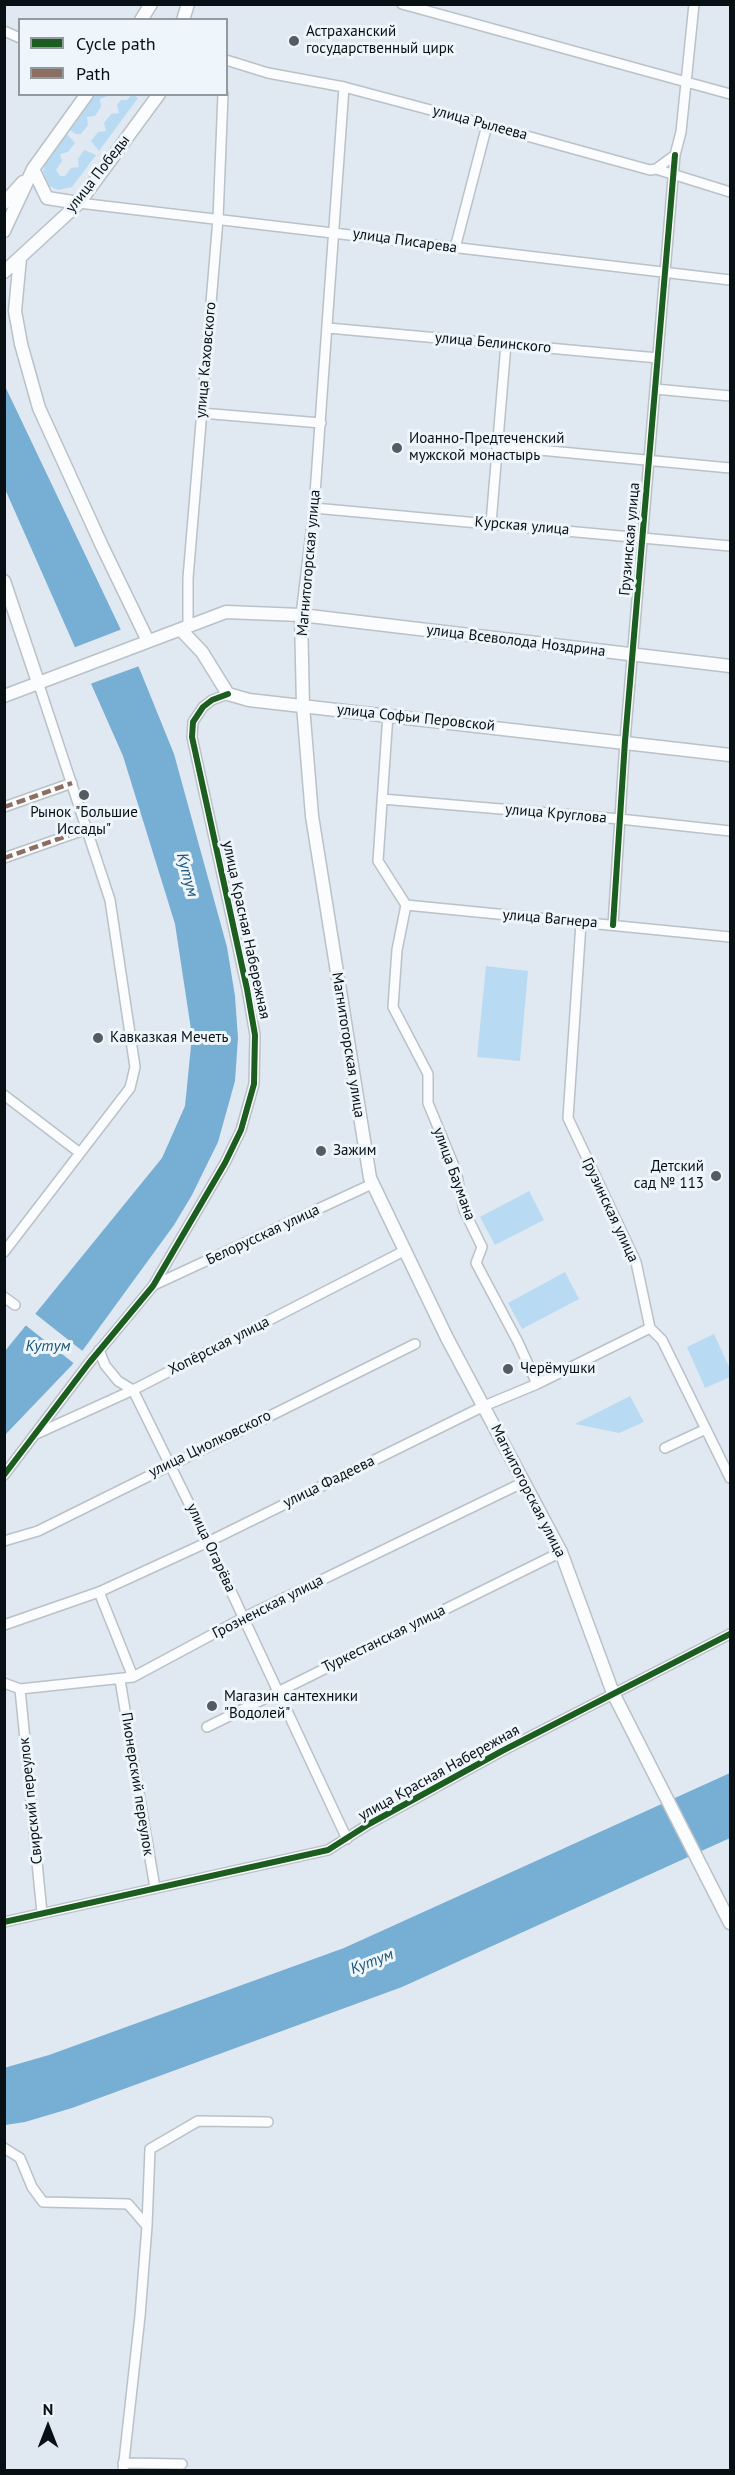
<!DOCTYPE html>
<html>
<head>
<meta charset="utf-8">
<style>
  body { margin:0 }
  #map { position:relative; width:735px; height:2475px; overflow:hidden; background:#e0e9f1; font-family:"PT Sans",sans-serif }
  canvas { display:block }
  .frame { position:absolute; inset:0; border:6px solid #091014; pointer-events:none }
  .legend { position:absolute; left:18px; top:18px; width:210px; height:78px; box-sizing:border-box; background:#eef6fc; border:2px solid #929a9f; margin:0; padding:8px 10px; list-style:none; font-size:18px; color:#091014 }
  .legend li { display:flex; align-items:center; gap:12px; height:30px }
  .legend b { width:30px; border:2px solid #929a9f }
  .north { position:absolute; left:18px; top:2397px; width:60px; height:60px; -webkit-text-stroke:4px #eef6fc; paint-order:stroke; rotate:0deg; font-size:16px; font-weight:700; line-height:24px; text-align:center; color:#091014 }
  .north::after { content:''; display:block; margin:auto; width:21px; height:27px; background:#091014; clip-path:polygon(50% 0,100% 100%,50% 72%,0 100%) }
</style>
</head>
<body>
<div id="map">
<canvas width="735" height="2475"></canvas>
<div class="frame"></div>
<ul class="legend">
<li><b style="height:8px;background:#1b5e20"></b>Cycle path</li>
<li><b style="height:8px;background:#8d6e63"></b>Path</li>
</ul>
<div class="north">N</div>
</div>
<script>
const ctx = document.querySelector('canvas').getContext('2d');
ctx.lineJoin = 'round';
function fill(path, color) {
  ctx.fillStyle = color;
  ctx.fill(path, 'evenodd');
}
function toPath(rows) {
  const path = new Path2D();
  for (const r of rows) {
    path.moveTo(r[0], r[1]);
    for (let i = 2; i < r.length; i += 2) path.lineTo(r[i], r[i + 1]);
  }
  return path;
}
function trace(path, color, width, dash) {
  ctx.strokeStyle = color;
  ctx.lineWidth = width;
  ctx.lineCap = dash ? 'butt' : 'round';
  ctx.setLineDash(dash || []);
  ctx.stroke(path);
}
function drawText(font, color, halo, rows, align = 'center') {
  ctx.font = font + ' "PT Sans",sans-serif';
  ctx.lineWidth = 6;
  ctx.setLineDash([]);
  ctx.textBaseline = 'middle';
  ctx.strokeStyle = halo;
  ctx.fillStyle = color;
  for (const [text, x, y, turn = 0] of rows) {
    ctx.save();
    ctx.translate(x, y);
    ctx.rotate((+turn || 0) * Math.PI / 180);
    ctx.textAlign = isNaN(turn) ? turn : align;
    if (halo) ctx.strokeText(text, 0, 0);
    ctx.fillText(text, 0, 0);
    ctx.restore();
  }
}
fill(toPath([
  [132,94,138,98,99,151,91,141,98,132,106,131,104,123,111,114,119,113,117,105,121,100,127,100],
  [95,95,110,95,100,99,101,107,95,116,87,117,88,125,81,134,76,134,70,130],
  [67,134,75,143,68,152,60,154,62,161,56,170,60,176,65,176,71,168,79,167,78,159,84,150,96,155,72,187,58,190,49,186,43,171,46,162],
  [486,966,528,971,520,1061,477,1057],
  [529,1191,544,1220,495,1245,480,1217],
  [565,1272,579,1299,522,1329,508,1303],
  [714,1334,730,1369,730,1377,705,1388,687,1347],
  [630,1396,644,1422,619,1433,575,1424]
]), '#b9daf3');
fill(toPath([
  [4,384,140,670,174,754,227,947,235,996,238,1038,235,1081,218,1142,192,1195,174,1225,72,1365,5,1435,5,1351,162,1158,185,1106,192,1036,175,924,123,756,5,489],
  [730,1773,730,1838,402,1987,72,2108,25,2122,5,2125,4,2068,49,2055,344,1948]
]), '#77aed4');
fill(toPath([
  [125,628,142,665,90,684,73,648],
  [33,1312,85,1353,76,1365,24,1324]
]), '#e0e9f1');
const minor = toPath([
  [402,4,730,94],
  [4,31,20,38],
  [226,60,268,73,344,87,487,125,650,170,656,169,730,192],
  [656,169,675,155,681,132,694,4],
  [79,203,730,280],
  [455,248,487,125],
  [328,328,658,358],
  [655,389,730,396],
  [201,413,321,423],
  [497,446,730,468],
  [314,508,730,546],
  [491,523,506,344],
  [301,615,314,508,344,87],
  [188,625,188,578,218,219,223,94],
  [388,714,378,861,406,905,397,950,393,1007,428,1074,428,1103,456,1171,464,1210,482,1247,476,1263,518,1342,537,1384],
  [382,799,620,819,730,831],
  [4,807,72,783],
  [4,858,87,829],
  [406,905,730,937],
  [581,923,568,1118,636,1262,650,1328,662,1340,730,1478],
  [613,925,625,741,675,155],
  [4,1095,80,1153],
  [4,1252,130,1088,135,1067,110,900,38,682],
  [154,1285,372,1184],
  [4,1297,15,1305],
  [99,1350,105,1365,118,1381,133,1390],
  [133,1390,208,1542,347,1839],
  [34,1435,133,1390,404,1251],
  [665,1448,706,1429],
  [4,1475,89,1363,153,1286,225,1163,241,1130,254,1084,255,1035,247,989,192,737,193,722,203,707,212,700,228,694],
  [4,1541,38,1531,415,1344],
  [99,1592,133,1677],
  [4,1625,99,1592,208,1542,484,1406,537,1384,650,1328],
  [120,1680,155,1888],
  [4,1683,20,1689,133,1677,243,1618,522,1483],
  [20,1689,42,1913],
  [207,1727,561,1552],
  [4,1922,328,1850,369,1824,502,1751,730,1634],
  [4,2148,20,2158,32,2187,43,2202,128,2204,147,2226],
  [123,2463,182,2464],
  [123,2470,140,2316,147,2226,150,2149,198,2121,268,2122]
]);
const major = toPath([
  [141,20,151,4],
  [183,20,188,4],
  [33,169,47,198,79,203],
  [4,203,23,182],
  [4,231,33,169,87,94],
  [20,258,15,311,21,344,39,408,102,546,148,641],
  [4,272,79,203,159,94],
  [4,581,38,682],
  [301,615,303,706,312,816,370,1178,447,1338,561,1552,613,1693,730,1923],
  [181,630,202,652,228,694,249,700,730,755],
  [4,696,226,612,301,615,730,666]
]);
trace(minor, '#bac1c7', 12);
trace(major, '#bac1c7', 15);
trace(minor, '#fafcfd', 9);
trace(major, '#fafcfd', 12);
trace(toPath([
  [4,807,72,783],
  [4,858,87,829]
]), '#8d6e63', 4.5, [9, 4.5]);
trace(toPath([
  [613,925,625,741,675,155],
  [4,1475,89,1363,153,1286,225,1163,241,1130,254,1084,255,1035,247,989,192,737,193,722,203,707,212,700,228,694],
  [4,1922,328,1850,369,1824,502,1751,730,1634]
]), '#1b5e20', 6);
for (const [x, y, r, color] of [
  [294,41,6,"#545c61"],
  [397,448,6,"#545c61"],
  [84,795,6,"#545c61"],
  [98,1038,6,"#545c61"],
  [321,1151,6,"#545c61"],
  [716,1176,6,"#545c61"],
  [508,1369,6,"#545c61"],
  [212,1706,6,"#545c61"]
]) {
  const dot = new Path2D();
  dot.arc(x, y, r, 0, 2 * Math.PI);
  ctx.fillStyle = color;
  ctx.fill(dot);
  trace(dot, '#eef6fc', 2);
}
drawText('15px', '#091014', '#eef6fc', [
  ["Астраханский",306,32],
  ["государственный цирк",306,49],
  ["Иоанно-Предтеченский",409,439],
  ["мужской монастырь",409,456],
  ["Рынок \"Большие",84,813,"center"],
  ["Иссады\"",84,830,"center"],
  ["Кавказкая Мечеть",110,1038],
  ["Зажим",333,1151],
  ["Детский",704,1167,"right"],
  ["сад № 113",704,1184,"right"],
  ["Черёмушки",520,1369],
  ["Магазин сантехники",224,1697],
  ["\"Водолей\"",224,1714]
], 'left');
drawText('15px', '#091014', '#eef6fc', [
  ["улица Рылеева",480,123,15],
  ["улица Победы",98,174,-52],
  ["улица Писарева",405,241,8],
  ["улица Белинского",493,343,5],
  ["улица Каховского",206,360,-85],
  ["Курская улица",522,526,5],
  ["Грузинская улица",630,539,-85],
  ["Магнитогорская улица",309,563,-85],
  ["улица Всеволода Ноздрина",516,641,7],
  ["улица Софьи Перовской",416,718,6],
  ["улица Круглова",556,814,5],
  ["улица Вагнера",550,919,5],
  ["улица Красная Набережная",246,930,78],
  ["Магнитогорская улица",348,1045,81],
  ["улица Баумана",454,1174,70],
  ["Грузинская улица",610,1210,65],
  ["Белорусская улица",263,1235,-25],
  ["Хопёрская улица",219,1346,-27],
  ["улица Циолковского",210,1444,-26],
  ["улица Фадеева",329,1482,-26],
  ["Магнитогорская улица",528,1491,63],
  ["улица Огарёва",211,1548,65],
  ["Грозненская улица",268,1607,-27],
  ["Туркестанская улица",384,1639,-26],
  ["улица Красная Набережная",439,1773,-29],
  ["Пионерский переулок",137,1784,81],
  ["Свирский переулок",31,1801,-96]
]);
drawText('italic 16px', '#1e5679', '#eef6fc', [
  ["Кутум",187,875,75],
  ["Кутум",48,1346],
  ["Кутум",372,1962,-21]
]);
</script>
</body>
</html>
